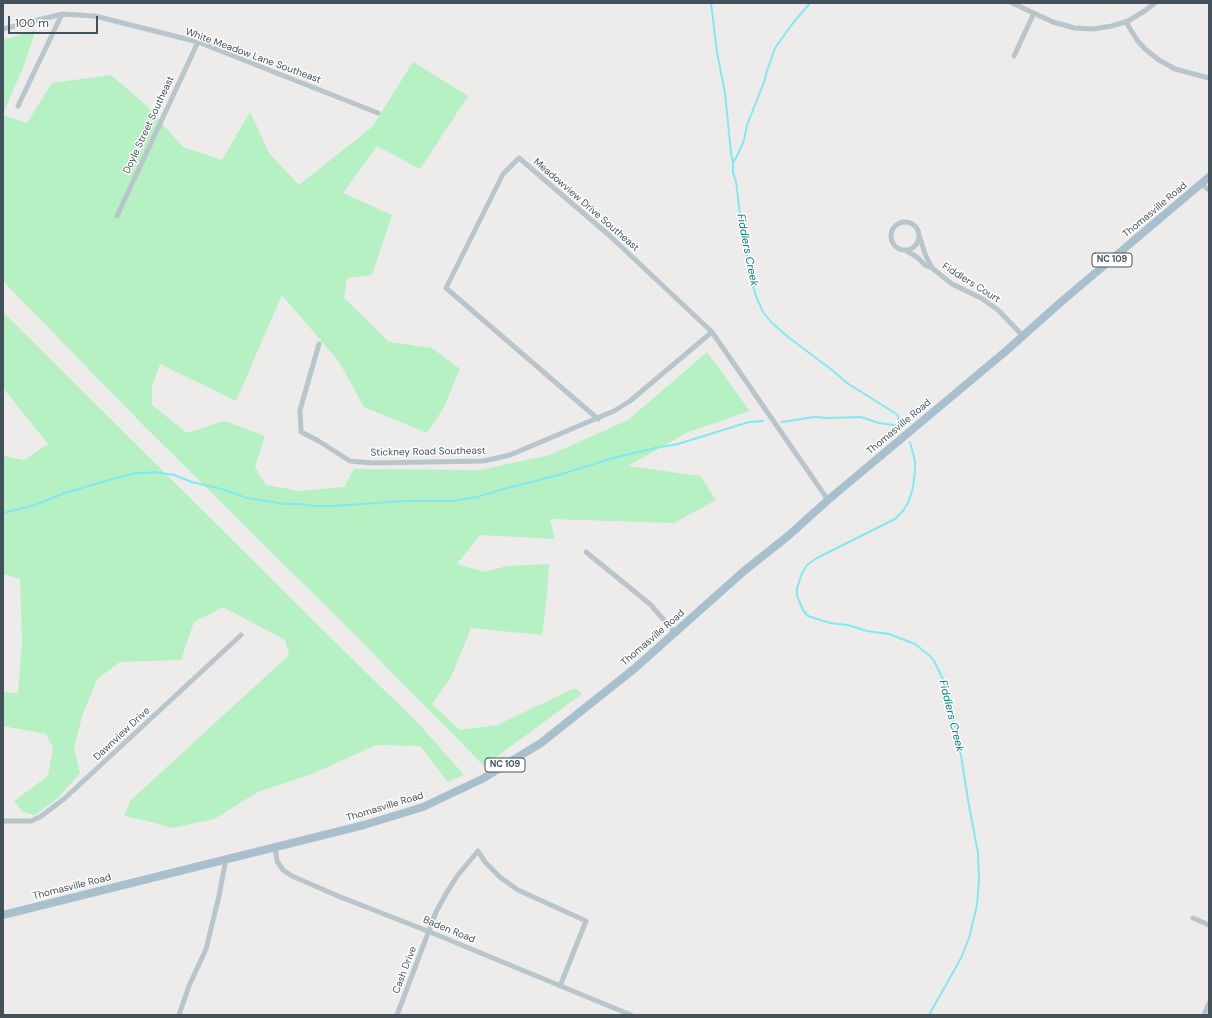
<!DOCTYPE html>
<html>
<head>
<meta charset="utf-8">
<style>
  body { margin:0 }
  #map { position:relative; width:1212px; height:1018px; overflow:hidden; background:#eeebeb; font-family:"DM Sans",sans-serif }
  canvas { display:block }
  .frame { position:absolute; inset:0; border:4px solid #43525a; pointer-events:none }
  .scale { position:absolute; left:8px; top:16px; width:90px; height:18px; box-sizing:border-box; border:2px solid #43525a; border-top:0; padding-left:5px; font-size:12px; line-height:14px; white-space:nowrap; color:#43525a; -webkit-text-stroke:3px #fff; paint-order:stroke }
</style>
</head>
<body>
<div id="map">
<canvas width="1212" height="1018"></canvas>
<div class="frame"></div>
<div class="scale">100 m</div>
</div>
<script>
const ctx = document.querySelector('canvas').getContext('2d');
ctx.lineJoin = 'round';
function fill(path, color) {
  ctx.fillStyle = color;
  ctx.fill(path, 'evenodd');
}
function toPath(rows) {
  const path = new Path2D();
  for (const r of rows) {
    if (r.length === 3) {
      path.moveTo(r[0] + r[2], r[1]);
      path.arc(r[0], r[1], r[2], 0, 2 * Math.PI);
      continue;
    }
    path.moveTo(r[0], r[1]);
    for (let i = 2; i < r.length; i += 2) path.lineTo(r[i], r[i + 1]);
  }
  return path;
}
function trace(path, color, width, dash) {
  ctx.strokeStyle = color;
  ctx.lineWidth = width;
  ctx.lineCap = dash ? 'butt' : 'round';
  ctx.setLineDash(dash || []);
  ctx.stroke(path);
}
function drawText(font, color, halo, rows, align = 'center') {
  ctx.font = font + ' "DM Sans",sans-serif';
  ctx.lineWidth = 3;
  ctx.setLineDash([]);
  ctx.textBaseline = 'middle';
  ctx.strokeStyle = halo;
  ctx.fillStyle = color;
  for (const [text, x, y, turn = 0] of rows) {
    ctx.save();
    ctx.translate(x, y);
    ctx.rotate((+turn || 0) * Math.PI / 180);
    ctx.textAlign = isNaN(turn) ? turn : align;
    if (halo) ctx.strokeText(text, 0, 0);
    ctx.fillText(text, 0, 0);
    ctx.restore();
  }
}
fill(toPath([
  [36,30,24,65,3,114,3,40],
  [413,62,468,96,420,169,377,146,343,193,392,215,372,275,347,278,344,298,389,342,432,348,460,369,443,409,427,433,364,407,339,362,282,295,236,401,160,364,152,387,152,405,187,433,224,421,265,436,255,467,266,485,300,491,344,487,354,469,480,470,550,455,628,420,707,352,750,411,688,432,628,466,700,476,716,500,674,523,550,519,555,539,480,535,457,564,485,572,507,566,549,564,547,594,542,635,471,628,451,677,432,704,460,730,497,725,575,688,582,694,484,766,346,626,143,425,3,281,3,115,27,123,52,83,111,75,146,105,183,147,222,160,250,112,269,153,299,185,372,127],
  [3,312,345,652,419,724,464,775,448,782,420,746,376,745,312,774,258,792,214,819,172,828,148,821,124,816,131,800,289,655,285,640,223,607,194,622,181,660,120,662,97,679,82,716,74,749,80,773,58,798,35,815,23,812,14,801,48,776,53,748,46,734,3,726,3,692,18,693,22,642,20,579,3,574,3,456,24,460,48,444,3,388]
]), '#b5f1c3');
trace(toPath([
  [711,3,717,52,725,93,731,153,733,163,733,173,736,181,741,223,751,279,756,296,763,312,771,322,788,337,832,370,847,383,898,415,900,430],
  [733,163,738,154,744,140,747,125,764,82,767,71,775,48,793,23,810,3],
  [782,422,814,417,828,418,861,417,879,423,900,426],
  [910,442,915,461,915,470,913,488,908,503,902,512,895,519,817,558,807,565,802,573,797,588,797,596,803,610,808,616,830,623,848,625,867,631,889,634,915,644,930,656,934,661,943,679,959,743,968,800,978,853,979,880,977,905,969,938,961,958,929,1015],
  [3,513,35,505,65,493,102,482,136,473,144,473,155,472,174,475,192,482,225,490,247,498,286,504,299,504,315,506,334,506,405,501,451,501,477,497,507,488,562,474,613,458,655,448,678,444,749,422,763,421]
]), '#7feaf1', 2);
trace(toPath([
  [1012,3,1053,22,1064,25,1074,28,1093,29,1112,26,1128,21,1146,10,1155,3],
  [1126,22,1137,40,1145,49,1159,60,1175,69,1209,78],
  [3,29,62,14,95,16,198,42,378,113],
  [1014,56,1034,13],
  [18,106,62,14],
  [1201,184,1209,190],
  [117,216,198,42],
  [905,236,14],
  [920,238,925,254,932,268],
  [905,250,917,257,925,265,932,268,952,284,981,298,998,310,1023,336],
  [319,344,300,410,301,432,317,440,350,461,373,463,483,461,510,455,614,411,630,401,712,332],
  [598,419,446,288,503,174,519,158,610,236,712,332,828,500],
  [586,552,651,605,675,633],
  [3,821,31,821,40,817,64,799,241,635],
  [275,847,277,861,283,870,292,876,338,896,430,932,631,1015],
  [1193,918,1209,925],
  [179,1015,189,986,206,949,219,896,226,859],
  [397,1015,436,912,447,892,458,875,478,851,485,862,501,878,518,890,586,921,560,986],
  [1204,1015,1209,1003]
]), '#b8c6cc', 5);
trace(toPath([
  [3,915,364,825,423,807,482,779,541,743,634,669,744,571,788,536,828,500,1006,351,1061,302,1209,177]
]), '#a8c0cd', 8);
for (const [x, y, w] of [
  [1112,260,40],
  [505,765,40]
]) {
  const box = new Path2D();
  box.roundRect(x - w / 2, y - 7, w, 14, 3);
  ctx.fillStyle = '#fff';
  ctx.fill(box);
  trace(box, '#43525a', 1);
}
drawText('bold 9px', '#43525a', null, [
  ["NC 109",1112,260],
  ["NC 109",505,765]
]);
drawText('10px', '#43525a', '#fff', [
  ["White Meadow Lane Southeast",253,56,20],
  ["Doyle Street Southeast",149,125,-65],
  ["Meadowview Drive Southeast",586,205,41],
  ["Thomasville Road",1155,210,-40],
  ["Fiddlers Court",971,283,32],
  ["Thomasville Road",899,427,-40],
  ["Stickney Road Southeast",428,452,-1],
  ["Thomasville Road",653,638,-41],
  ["Dawnview Drive",122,734,-43],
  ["Thomasville Road",385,807,-17],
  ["Thomasville Road",72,887,-14],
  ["Baden Road",449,930,22],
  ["Cash Drive",405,970,-69]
]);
drawText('italic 11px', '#067e85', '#fff', [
  ["Fiddlers Creek",747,250,79],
  ["Fiddlers Creek",951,716,76]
]);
</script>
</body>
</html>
